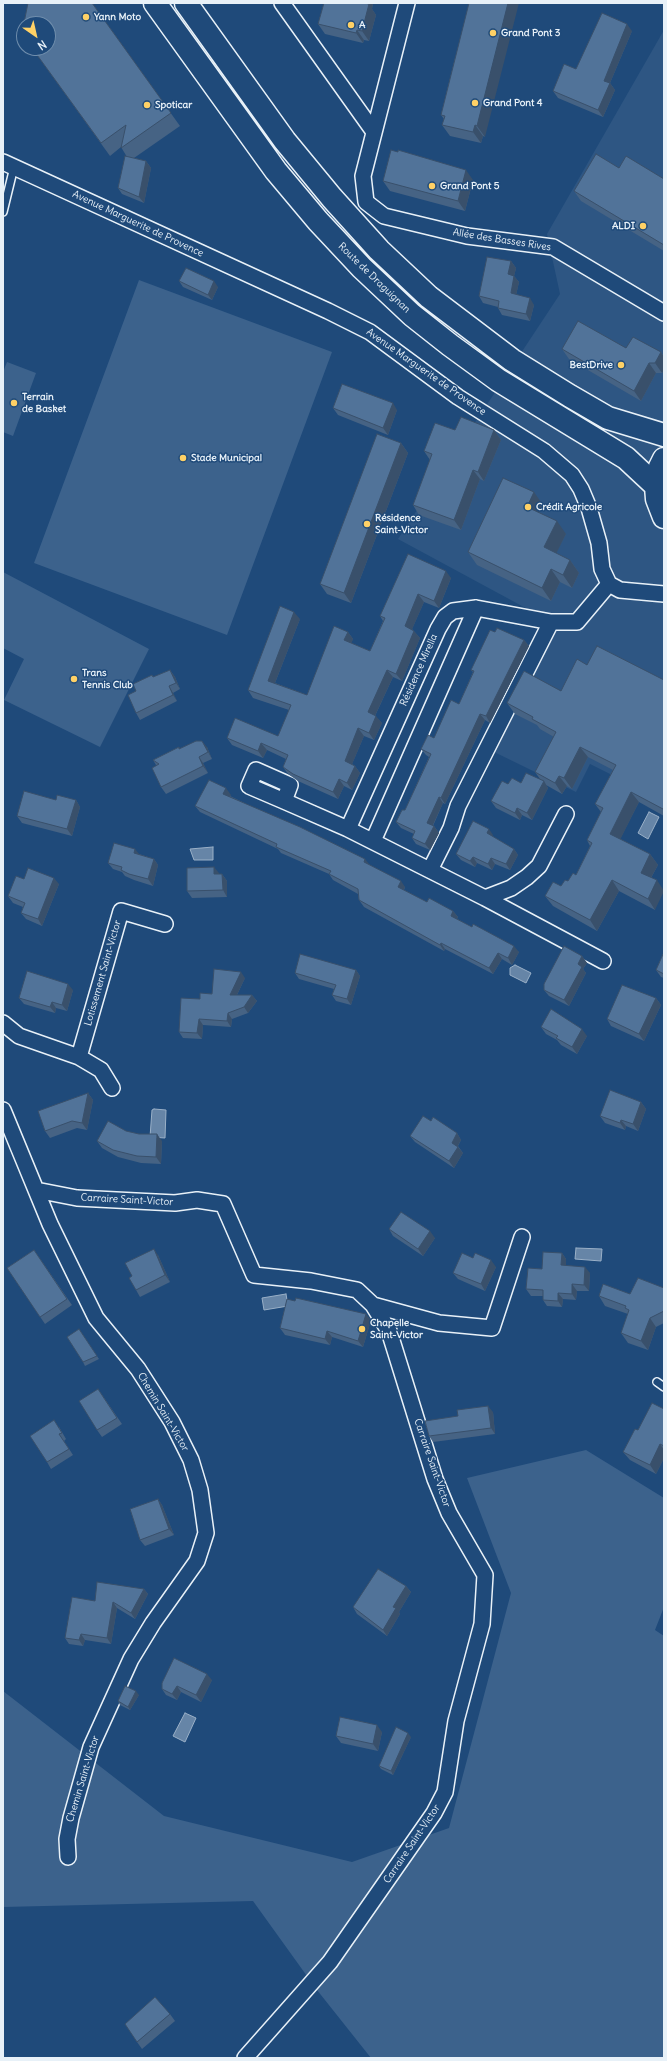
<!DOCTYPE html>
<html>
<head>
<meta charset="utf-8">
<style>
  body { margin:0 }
  #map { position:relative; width:667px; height:2061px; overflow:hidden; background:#1f4a7a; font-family:Delius,sans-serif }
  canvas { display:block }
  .frame { position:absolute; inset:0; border:4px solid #e8f1f8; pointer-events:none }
  .north { position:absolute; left:16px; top:16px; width:40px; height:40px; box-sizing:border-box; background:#1f4a7a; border:1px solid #6f8dac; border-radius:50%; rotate:146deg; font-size:11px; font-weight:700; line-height:16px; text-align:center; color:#e8f1f8 }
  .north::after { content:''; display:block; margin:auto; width:14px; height:18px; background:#ffd166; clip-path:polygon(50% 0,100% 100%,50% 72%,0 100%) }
</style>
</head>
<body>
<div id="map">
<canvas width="667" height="2061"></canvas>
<div class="frame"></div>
<div class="north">N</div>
</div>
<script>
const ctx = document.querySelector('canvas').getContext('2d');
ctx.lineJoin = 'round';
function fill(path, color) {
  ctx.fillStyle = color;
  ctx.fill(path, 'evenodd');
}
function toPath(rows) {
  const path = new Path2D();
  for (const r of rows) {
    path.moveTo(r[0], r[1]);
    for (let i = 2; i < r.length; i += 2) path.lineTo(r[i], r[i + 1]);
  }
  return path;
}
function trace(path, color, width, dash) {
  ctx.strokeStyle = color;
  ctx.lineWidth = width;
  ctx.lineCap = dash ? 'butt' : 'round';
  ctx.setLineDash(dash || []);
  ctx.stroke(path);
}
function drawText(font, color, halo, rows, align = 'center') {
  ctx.font = font + ' Delius,sans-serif';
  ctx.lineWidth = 3;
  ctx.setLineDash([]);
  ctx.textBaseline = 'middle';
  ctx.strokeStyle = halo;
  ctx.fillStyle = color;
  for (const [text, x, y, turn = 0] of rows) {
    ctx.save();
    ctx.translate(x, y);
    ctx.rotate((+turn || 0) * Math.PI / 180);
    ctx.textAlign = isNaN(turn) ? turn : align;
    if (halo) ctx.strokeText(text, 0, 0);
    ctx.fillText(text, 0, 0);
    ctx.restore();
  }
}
fill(toPath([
  [664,30,664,801,590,764,576,792,488,749,546,619,398,539,560,294,547,234]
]), '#2e5683');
fill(toPath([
  [139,280,332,352,227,635,34,563],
  [7,362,36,373,13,436,3,432,3,372],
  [3,572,149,649,100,747,4,700,24,659,3,648],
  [586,1450,664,1498,664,1607,655,1630,664,1636,664,2058,371,2058,317,1990,253,1901,3,1907,3,1691,164,1816,352,1862,449,1828,511,1593,467,1478]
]), '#3c628c');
const water = toPath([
  [649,812,659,817,648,839,638,833,649,812],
  [213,847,213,860,194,860,190,849,213,847],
  [515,965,531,973,526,983,510,975,510,968,515,965],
  [154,1109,166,1110,165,1138,150,1137,152,1110,154,1109],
  [576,1248,602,1249,601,1261,575,1259,576,1248],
  [286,1294,288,1306,264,1310,262,1298,286,1294],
  [185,1713,196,1718,185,1742,173,1736,185,1713]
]);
fill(water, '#6685a7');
trace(water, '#9ab0c7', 1);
const lane = toPath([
  [3,212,14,167],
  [657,1382,664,1387]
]);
const street = toPath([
  [282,3,374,132],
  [407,3,363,176,366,202,384,216,467,236,553,247,664,313],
  [3,162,328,311,370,332,458,397,544,451,572,475,581,489,589,508,599,543,602,569,609,584,620,590,664,594],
  [284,801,290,785,256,770,249,786,284,801,348,829,438,629,445,617,453,611,476,608,551,622,577,622,609,584],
  [348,829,485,898,603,961],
  [373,841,476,608],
  [430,870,451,828,458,806,551,622],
  [485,898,511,888,527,877,539,866,566,814],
  [3,1023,19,1036,79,1057,121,911,165,924],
  [79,1057,101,1070,112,1088],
  [3,1110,50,1224,96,1318,138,1369,172,1422,191,1460,200,1490,206,1533,197,1561,153,1623,131,1659,91,1747,71,1818,67,1839,68,1857],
  [36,1190,77,1198,175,1203,197,1200,223,1204,254,1275,311,1281,357,1290,373,1305,389,1331,435,1479,449,1513,485,1575,482,1624,456,1721,445,1792,434,1813,330,1962,245,2058],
  [373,1305,439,1323,492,1328,522,1237]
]);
const primary = toPath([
  [155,3,276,171,318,221,362,268,412,315,450,345,498,380,626,458,656,486],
  [186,3,285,141,332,198,379,250,429,297,512,360,570,396,608,418,664,435],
  [664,459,660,467,656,486,657,499,664,517]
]);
trace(lane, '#e8f1f8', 10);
trace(street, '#e8f1f8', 18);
trace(primary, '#e8f1f8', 25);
trace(lane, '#1f4a7a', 7);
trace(street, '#1f4a7a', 15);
trace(primary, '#1f4a7a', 22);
fill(toPath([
  [92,3,180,126,134,158,146,161,151,168,144,203,122,194,118,188,127,157,121,147,110,156,32,48],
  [324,3,373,3,372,9,376,15,369,41,364,40,363,43,325,34,318,24],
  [632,31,610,83,615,90,603,117,558,98,553,91,576,69],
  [455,58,485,137,483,136,481,143,450,136,442,125,444,119,441,115],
  [619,168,664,179,664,251,581,201,574,191],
  [473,180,465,211,390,191,383,181],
  [511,261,516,268,514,276,519,282,516,295,534,305,530,321,502,315,498,308,498,307,483,303,479,296],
  [179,281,218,287,212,300,183,287],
  [626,348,661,352,664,357,664,370,662,373,656,373,641,401,569,359,562,349],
  [333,408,397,410,388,435,338,415],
  [455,430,494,430,501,440,484,481,480,479,461,530,419,515,413,505,430,460,424,451],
  [401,443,408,453,351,603,327,594,320,584],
  [543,505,539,513,566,534,556,553,570,560,579,573,572,588,560,582,551,601,477,565,468,552],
  [408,554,451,578,439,608,424,602,412,629,420,638,402,681,393,677,375,716,382,723,374,740,364,736,352,764,355,766,360,773,352,790,344,786,338,799,298,781,288,774,283,767,286,759,267,750,263,758,232,745,227,738,278,736,289,710,253,698,248,690,300,619,275,683,307,695,348,632,353,639,351,643,370,651,383,621,380,616],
  [495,632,524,640,529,646,490,723,485,720,445,804,443,803,433,826,434,826,439,833,430,850,416,844,412,838,414,834,401,828,396,822,405,810,429,757,426,755,421,749,434,738,459,704,473,672,471,670],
  [587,665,664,680,664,816,639,802,620,839,650,854,658,865,651,878,655,910,619,891,597,931,553,906,545,896,561,886,576,875,590,846,587,840,601,812,595,804,613,770,588,757,572,789,567,786,562,794,546,785,548,788,532,820,522,815,520,820,496,808,491,801,508,784,540,779,535,772,554,737,540,729,537,725,515,714,507,703,561,691],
  [170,670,175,677,180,689,173,693,177,701,140,720,136,713,136,691,153,677],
  [179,747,180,749,207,747,212,759,203,763,208,773,166,794,161,787,156,765,153,760],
  [231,795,230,796,370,865,405,887,404,890,427,902,453,911,458,917,457,919,519,952,512,965,502,959,493,974,445,949,444,951,364,907,359,900,358,894,333,880,329,874,281,853,278,849,200,812,195,806],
  [56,800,76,800,80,807,72,836,22,823,17,816],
  [493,835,492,836,514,849,518,855,510,870,495,864,492,870,477,863,475,867,461,860,456,854],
  [139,854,154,859,158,865,153,886,134,880,125,876,122,872,113,869,108,863],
  [219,873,219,874,222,874,227,881,227,897,192,898,187,891],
  [24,879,59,884,42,926,26,919,21,913,23,907,13,903,8,896],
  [664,952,664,978,661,977,656,970],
  [582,956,587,963,583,969,586,973,569,1006,549,996,544,990],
  [356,970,360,976,351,1005,336,1001,332,995,334,989,299,979,295,973],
  [245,978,237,995,252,995,257,1001,248,1013,232,1019,231,1027,203,1025,202,1039,183,1038,179,1032,200,999],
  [73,990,67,1011,56,1008,55,1013,24,1004,19,998],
  [656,998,661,1005,644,1041,611,1026,607,1019],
  [541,1027,587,1036,577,1054,561,1045,557,1040,546,1034],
  [88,1093,93,1100,87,1130,77,1128,50,1138,45,1131],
  [641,1102,646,1109,638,1131,626,1126,625,1130,605,1123,600,1116],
  [431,1121,457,1133,461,1140,458,1146,463,1153,454,1168,415,1142,410,1136],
  [126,1131,162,1141,161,1164,141,1163,118,1157,102,1148,97,1141],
  [389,1229,435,1238,423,1256,393,1236],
  [34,1250,72,1305,45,1324,7,1268],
  [562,1253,566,1259,566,1266,590,1273,589,1291,577,1291,576,1300,563,1299,562,1307,547,1306,543,1300,543,1296,531,1296,526,1289,542,1269],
  [158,1255,170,1282,140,1297,136,1290,132,1276],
  [496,1267,485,1291,458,1279,453,1273],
  [664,1288,664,1323,656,1327,648,1350,628,1343,621,1333,628,1314,605,1306,599,1296,630,1294],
  [295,1301,371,1320,363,1347,332,1337,330,1345,285,1335,280,1328],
  [79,1329,99,1359,85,1366,83,1362],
  [98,1389,122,1424,102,1437,97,1430],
  [664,1409,664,1458,656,1474,630,1460,623,1452,638,1430],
  [493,1412,495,1434,433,1442,429,1436],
  [59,1427,66,1439,64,1441,73,1455,51,1469,47,1462],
  [158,1499,162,1505,174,1535,145,1546,140,1540],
  [406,1586,411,1592,399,1612,400,1614,387,1636,357,1614,353,1607],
  [144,1589,148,1594,135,1619,117,1608,111,1644,85,1640,83,1646,69,1644,65,1638,95,1601],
  [212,1680,201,1702,181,1692,177,1700,166,1695,162,1689,162,1683],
  [139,1695,130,1710,120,1705,118,1701],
  [382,1732,378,1751,341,1743,336,1736],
  [411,1737,393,1775,381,1769,379,1766],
  [170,2014,175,2021,142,2049,137,2042]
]), '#466384');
fill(toPath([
  [364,3,373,3,372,9,376,15,369,41,362,31],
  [508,3,519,3,485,137,477,126],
  [627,24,632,31,610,83,615,90,603,117,598,110,604,81],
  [357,30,364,40,363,43,356,33],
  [475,125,483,136,481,143,473,132],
  [146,161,151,168,144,203,139,197],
  [466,170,473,180,465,211,458,201],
  [511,261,516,268,513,281,508,274],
  [514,276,519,282,515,300,511,293],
  [214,281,218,287,212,300,208,295],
  [530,298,534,305,530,321,526,314],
  [661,352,664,357,664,370,662,373,655,363],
  [649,363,656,373,641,401,634,391],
  [393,403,397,410,388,435,383,428],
  [494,430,501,440,484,481,478,472],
  [401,443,408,453,351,603,344,593],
  [473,470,480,479,461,530,454,520],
  [534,492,543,505,536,520,527,507],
  [557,521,566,534,553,560,544,547],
  [570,560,579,573,572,588,563,575],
  [551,569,560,582,551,601,542,588],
  [446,571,451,578,439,608,434,601],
  [418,594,424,602,410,634,405,626],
  [294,612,300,619,273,688,268,681],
  [414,631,420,638,402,681,396,674],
  [348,632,353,639,350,648,344,640],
  [524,640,529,646,490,723,486,716],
  [170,670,175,677,180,689,176,683],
  [387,670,393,677,373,720,368,712],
  [169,686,173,693,177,701,173,695],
  [480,714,485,720,445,804,441,798],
  [376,716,382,723,374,740,369,733],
  [358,728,364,736,350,769,345,761],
  [202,741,207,747,212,759,208,752],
  [261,743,267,750,263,758,258,751],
  [580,747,588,757,572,789,564,778],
  [199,757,203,763,208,773,203,766],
  [355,766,360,773,352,790,347,783],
  [559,776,567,786,562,794,555,783],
  [339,779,344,786,338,799,333,792],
  [544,781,548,788,532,820,527,813],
  [226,788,231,795,228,800,223,794],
  [631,792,639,802,618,844,610,834],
  [439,797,443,803,431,829,427,823],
  [76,800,80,807,72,836,67,829],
  [517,808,522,815,520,820,515,813],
  [434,826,439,833,430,850,425,844],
  [489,829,493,835,491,839,487,833],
  [135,849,140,855,134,853],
  [514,849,518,855,510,870,506,864],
  [650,854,658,865,648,883,641,873],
  [473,857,477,863,475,867,470,861],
  [491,858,495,864,492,870,488,864],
  [154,859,158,865,153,886,148,879],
  [365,859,370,865,364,862],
  [214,867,219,873,219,881,214,874],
  [222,874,227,881,227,897,223,890],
  [54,878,59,884,42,926,38,919],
  [612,880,619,891,597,931,590,920],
  [657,880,664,891,655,910,648,899],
  [401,881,405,887,402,893,398,887],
  [453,911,458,917,455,922,451,916],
  [441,943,445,949,444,951,440,945],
  [514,946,519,952,512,965,508,958],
  [498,953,502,959,493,974,489,968],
  [582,956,587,963,583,969,586,973,569,1006,564,1000,578,964],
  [356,970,360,976,351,1005,347,999],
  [241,972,245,978,234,1001,230,995],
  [68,984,73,990,67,1011,62,1005],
  [252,995,257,1001,248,1013,244,1007],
  [656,998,661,1005,644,1041,639,1034],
  [52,1002,56,1008,55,1013,50,1007],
  [228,1013,232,1019,231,1027,227,1021],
  [199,1019,203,1025,202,1039,197,1033],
  [582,1029,587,1036,577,1054,572,1047],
  [88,1093,93,1100,87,1130,82,1123],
  [641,1102,646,1109,638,1131,633,1124],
  [621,1120,626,1126,625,1130,620,1123],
  [457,1133,461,1140,456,1149,452,1143],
  [157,1134,162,1141,161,1164,156,1157],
  [458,1147,463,1153,454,1168,449,1161],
  [430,1231,435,1238,423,1256,418,1249],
  [154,1249,158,1255,170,1282,165,1275],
  [562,1253,566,1259,566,1272,561,1265],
  [491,1260,496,1267,485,1291,481,1284],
  [585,1267,590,1273,589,1291,584,1285],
  [572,1284,577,1291,576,1300,572,1294],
  [558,1293,563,1299,562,1307,558,1301],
  [366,1314,371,1320,363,1347,358,1341],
  [650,1318,656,1327,648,1350,641,1341],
  [327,1331,332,1337,330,1345,325,1339],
  [488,1406,493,1412,495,1434,491,1428],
  [660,1444,664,1450,664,1458,656,1474,650,1465],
  [158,1499,162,1505,174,1535,169,1529],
  [406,1586,411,1592,399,1612,400,1614,387,1636,383,1630,393,1607],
  [144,1589,148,1594,135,1619,131,1613],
  [113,1602,117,1608,111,1644,107,1638],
  [81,1634,85,1640,83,1646,79,1640],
  [207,1674,212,1680,201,1702,196,1695],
  [177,1686,181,1692,177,1700,172,1694],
  [136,1691,139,1695,130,1710,128,1707],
  [377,1725,382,1732,378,1751,373,1744],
  [408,1733,411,1737,393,1775,391,1771]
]), '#39506b');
const building = toPath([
  [28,3,92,3,171,113,121,148,126,125,101,143,32,48,48,48,48,24,24,24,24,36,22,33,28,3],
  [324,3,364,3,369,4,362,31,357,30,356,33,318,24,324,3],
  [469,3,508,3,477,126,475,125,473,132,442,125,445,116,441,115,469,3],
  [602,13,627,24,604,81,610,83,598,110,553,91,564,64,576,69,602,13],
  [391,150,398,152,398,150,466,170,458,201,383,181,391,150],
  [596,154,619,168,626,156,664,179,664,245,574,191,596,154],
  [125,156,146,161,139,197,118,188,125,156],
  [487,257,511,261,508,274,514,276,511,293,530,298,526,314,498,308,499,301,479,296,487,257],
  [186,268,214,281,208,295,179,281,186,268],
  [578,321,626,348,633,337,661,352,655,363,649,363,634,391,562,349,578,321],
  [342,384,393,403,383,428,333,408,342,384],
  [461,417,494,430,478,472,473,470,454,520,413,505,432,454,424,451,435,423,455,430,461,417],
  [377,434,401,443,344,593,320,584,377,434],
  [503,478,534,492,527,507,557,521,544,547,570,560,563,575,551,569,542,588,468,552,503,478],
  [408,554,446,571,434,601,418,594,405,626,414,631,396,674,387,670,368,712,376,716,369,733,358,728,345,761,355,766,347,783,339,779,333,792,293,774,283,767,288,755,261,743,258,751,227,738,235,718,278,736,291,705,248,690,280,606,294,612,268,681,307,695,334,626,348,632,344,640,370,651,385,618,380,616,408,554],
  [497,628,524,640,486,716,480,714,441,798,439,797,427,823,434,826,425,844,412,838,415,831,396,822,402,810,405,810,431,754,421,749,428,735,434,738,451,700,459,704,474,671,471,670,490,630,495,632,497,628],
  [597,646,664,680,664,808,663,809,631,792,610,834,650,854,641,873,657,880,648,899,612,880,590,920,545,896,553,882,561,886,565,880,568,881,573,873,576,875,592,843,587,840,603,808,595,804,616,765,580,747,564,778,559,776,555,783,535,772,556,732,532,719,533,717,507,703,524,671,561,691,577,659,587,665,597,646],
  [170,670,176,683,169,686,173,695,136,713,128,695,136,691,133,684,152,675,153,677,170,670],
  [196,741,202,741,208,752,199,757,203,766,161,787,152,768,159,764,153,760,179,747,179,749,196,741],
  [526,773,544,781,527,813,517,808,515,813,491,801,502,781,508,784,512,778,521,783,526,773],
  [209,780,226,788,223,794,300,827,365,859,364,862,401,881,398,887,427,902,429,898,453,911,451,916,472,927,473,924,514,946,508,958,498,953,489,968,441,943,440,945,359,900,358,889,329,874,331,871,276,847,277,844,195,806,209,780],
  [24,791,56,800,57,795,76,800,67,829,17,816,24,791],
  [473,821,489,829,487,833,514,849,506,864,491,858,488,864,473,857,470,861,456,854,473,821],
  [114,843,135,849,134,853,154,859,148,879,129,874,121,870,122,867,108,863,114,843],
  [214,867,214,874,222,874,223,890,187,891,187,868,214,867],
  [28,868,54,878,38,919,21,913,25,903,8,896,16,876,24,879,28,868],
  [564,946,582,956,578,964,582,967,564,1000,544,990,544,984,564,946],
  [664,952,664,974,656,970,664,952],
  [300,954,356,970,347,999,332,995,336,985,295,973,300,954],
  [214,969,241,972,230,995,252,995,244,1007,228,1013,227,1021,199,1019,197,1033,179,1032,181,998,200,999,200,993,212,994,214,969],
  [27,971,68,984,62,1005,52,1002,50,1007,19,998,27,971],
  [622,985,656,998,639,1034,607,1019,622,985],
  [551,1009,582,1029,572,1047,556,1038,558,1036,541,1027,551,1009],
  [610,1090,641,1102,633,1124,621,1120,620,1123,600,1116,610,1090],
  [88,1093,82,1123,72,1121,45,1131,38,1111,88,1093],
  [423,1116,431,1121,433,1117,457,1133,452,1143,458,1147,449,1161,410,1136,423,1116],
  [108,1121,126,1131,139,1134,157,1134,156,1157,137,1156,113,1150,97,1141,108,1121],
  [401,1212,430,1231,418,1249,389,1229,401,1212],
  [154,1249,165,1275,136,1290,129,1278,132,1276,125,1263,154,1249],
  [34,1250,67,1299,40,1317,7,1268,34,1250],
  [543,1252,562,1253,561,1265,585,1267,584,1285,572,1284,572,1294,558,1293,558,1301,543,1300,543,1290,526,1289,528,1268,542,1269,543,1252],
  [462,1253,473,1258,475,1253,491,1260,481,1284,453,1273,462,1253],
  [638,1278,664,1288,664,1311,650,1318,641,1341,621,1333,629,1310,625,1308,626,1306,599,1296,603,1284,630,1294,638,1278],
  [296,1298,366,1314,358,1341,327,1331,325,1339,280,1328,287,1299,295,1301,296,1298],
  [79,1329,97,1356,83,1362,67,1337,79,1329],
  [98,1389,117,1418,97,1430,79,1401,98,1389],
  [652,1403,664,1409,664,1446,660,1444,650,1465,623,1452,635,1429,638,1430,652,1403],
  [488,1406,491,1428,429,1436,425,1421,458,1416,457,1410,488,1406],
  [54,1420,62,1433,59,1434,69,1449,47,1462,30,1436,54,1420],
  [158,1499,169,1529,140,1540,130,1509,158,1499],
  [378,1569,406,1586,393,1607,396,1608,383,1630,353,1607,378,1569],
  [97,1582,144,1589,131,1613,113,1602,107,1638,81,1634,79,1640,65,1638,72,1597,95,1601,97,1582],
  [174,1658,207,1674,196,1695,177,1686,172,1694,162,1689,162,1683,174,1658],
  [125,1686,136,1691,128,1707,118,1701,125,1686],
  [340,1717,377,1725,373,1744,336,1736,340,1717],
  [396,1727,408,1733,391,1771,379,1766,396,1727],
  [155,1997,170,2014,137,2042,125,2024,155,1997]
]);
fill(building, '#517399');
trace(building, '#39506b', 1);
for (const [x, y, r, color] of [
  [86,17,4,"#ffd166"],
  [351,25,4,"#ffd166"],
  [493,33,4,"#ffd166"],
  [475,103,4,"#ffd166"],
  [147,105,4,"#ffd166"],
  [432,186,4,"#ffd166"],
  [643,226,4,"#ffd166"],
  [621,365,4,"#ffd166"],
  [14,403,4,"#ffd166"],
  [183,458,4,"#ffd166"],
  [528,507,4,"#ffd166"],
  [367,524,4,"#ffd166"],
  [74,679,4,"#ffd166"],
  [362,1329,4,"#ffd166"]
]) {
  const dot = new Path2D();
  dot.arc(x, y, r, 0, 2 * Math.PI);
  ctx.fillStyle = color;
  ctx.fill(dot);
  trace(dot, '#1f4a7a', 1.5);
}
drawText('bold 10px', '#e8f1f8', '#1f4a7a', [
  ["Yann Moto",94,17],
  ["A",359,25],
  ["Grand Pont 3",501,33],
  ["Grand Pont 4",483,103],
  ["Spoticar",155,105],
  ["Grand Pont 5",440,186],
  ["ALDI",635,226,"right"],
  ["BestDrive",613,365,"right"],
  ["Terrain",22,397],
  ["de Basket",22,409],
  ["Stade Municipal",191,458],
  ["Crédit Agricole",536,507],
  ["Résidence",375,518],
  ["Saint-Victor",375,530],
  ["Trans",82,673],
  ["Tennis Club",82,685],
  ["Chapelle",370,1323],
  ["Saint-Victor",370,1335]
], 'left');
drawText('10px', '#e8f1f8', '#1f4a7a', [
  ["Avenue Marguerite de Provence",138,224,25],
  ["Allée des Basses Rives",502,240,9],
  ["Route de Draguignan",374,278,44],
  ["Avenue Marguerite de Provence",426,372,35],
  ["Résidence Mirella",419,670,-66],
  ["Lotissement Saint-Victor",103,973,-74],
  ["Carraire Saint-Victor",127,1200,3],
  ["Chemin Saint-Victor",163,1412,59],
  ["Carraire Saint-Victor",432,1463,71],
  ["Chemin Saint-Victor",83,1779,-73],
  ["Carraire Saint-Victor",412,1844,-56]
]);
</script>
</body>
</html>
